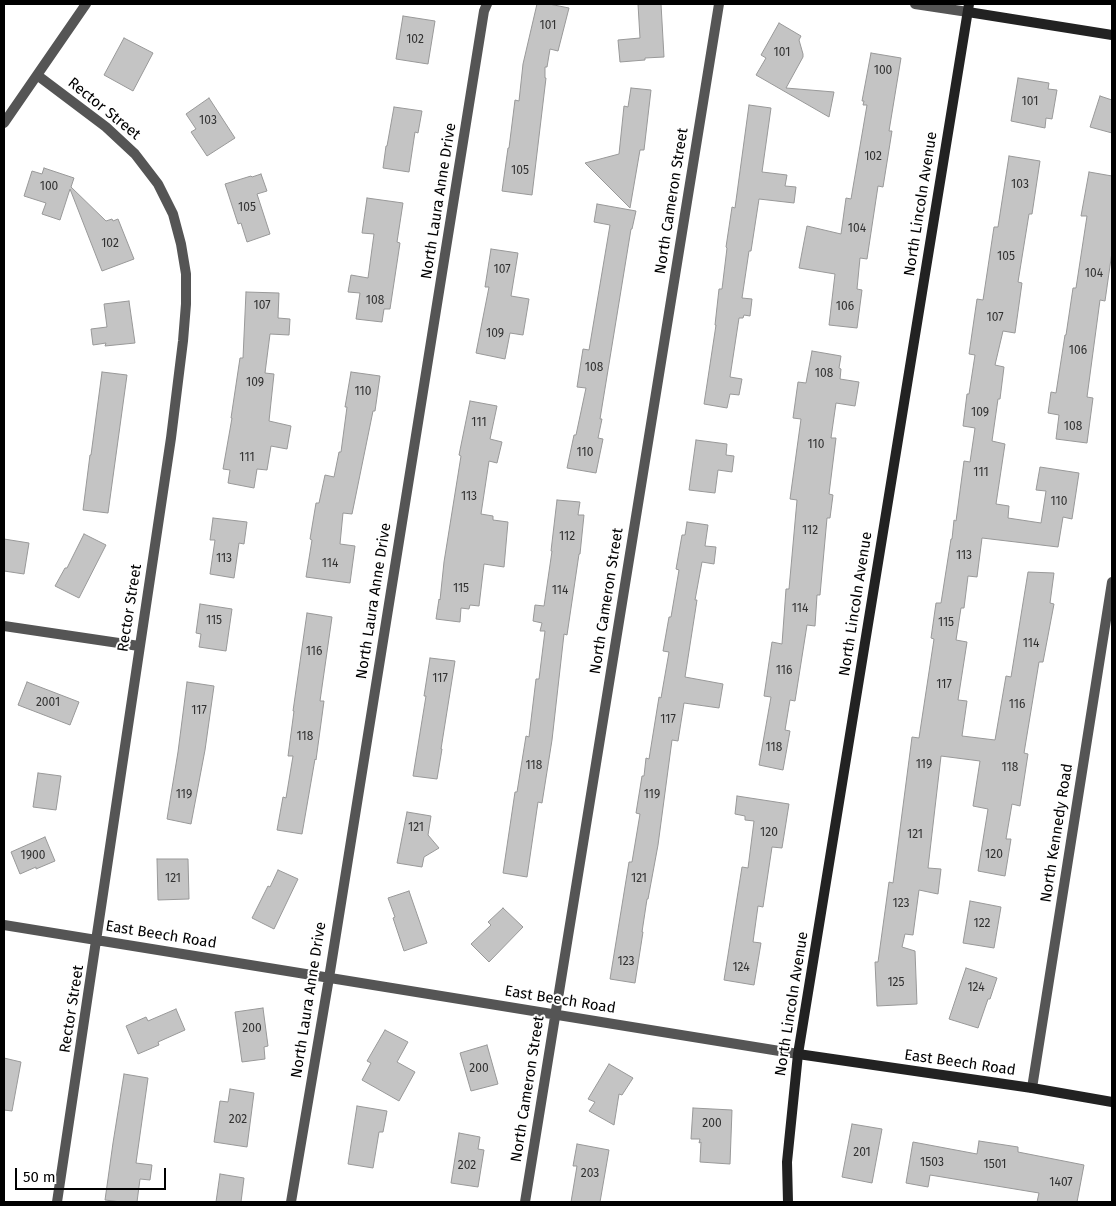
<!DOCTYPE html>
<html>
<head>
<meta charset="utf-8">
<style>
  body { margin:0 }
  #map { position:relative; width:1116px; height:1206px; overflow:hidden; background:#fff; font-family:"Fira Sans",sans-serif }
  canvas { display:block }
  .frame { position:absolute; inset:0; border:5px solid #000; pointer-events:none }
  .scale { position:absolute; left:15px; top:1168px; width:151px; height:22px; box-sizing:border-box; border:2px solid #000; border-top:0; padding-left:6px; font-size:15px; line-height:18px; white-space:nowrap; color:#000; -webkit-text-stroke:4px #fff; paint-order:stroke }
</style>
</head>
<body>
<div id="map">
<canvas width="1116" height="1206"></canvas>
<div class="frame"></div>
<div class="scale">50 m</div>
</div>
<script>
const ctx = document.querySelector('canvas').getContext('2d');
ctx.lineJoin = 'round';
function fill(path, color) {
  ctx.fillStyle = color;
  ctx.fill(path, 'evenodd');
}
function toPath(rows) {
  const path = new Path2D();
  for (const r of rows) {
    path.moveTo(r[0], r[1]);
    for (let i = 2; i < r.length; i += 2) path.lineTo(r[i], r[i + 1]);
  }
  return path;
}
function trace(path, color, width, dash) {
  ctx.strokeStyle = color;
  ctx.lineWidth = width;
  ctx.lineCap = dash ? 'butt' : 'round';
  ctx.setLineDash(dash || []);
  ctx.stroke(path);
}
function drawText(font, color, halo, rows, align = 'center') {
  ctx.font = font + ' "Fira Sans",sans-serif';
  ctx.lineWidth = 4;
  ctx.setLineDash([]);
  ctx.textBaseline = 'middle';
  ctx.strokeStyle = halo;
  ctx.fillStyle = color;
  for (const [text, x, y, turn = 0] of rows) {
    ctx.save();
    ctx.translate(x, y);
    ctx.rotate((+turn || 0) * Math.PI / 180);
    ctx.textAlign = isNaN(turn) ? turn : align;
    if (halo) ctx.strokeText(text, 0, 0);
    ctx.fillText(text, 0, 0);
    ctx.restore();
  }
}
const building = toPath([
  [537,4,549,4,569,8,558,51,550,49,547,67,545,67,545,78,546,78,532,195,502,191,508,148,509,148,515,100,519,101,523,64,537,4],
  [638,4,661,4,664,57,645,58,645,60,620,62,618,40,640,38,638,4],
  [403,16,435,21,428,64,396,59,403,16],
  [779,23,801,36,799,40,803,54,803,57,786,88,834,92,829,117,756,75,766,58,761,55,779,23],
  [124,38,153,53,133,91,104,75,124,38],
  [871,53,901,58,889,131,892,131,883,187,878,186,867,259,860,258,857,289,862,290,857,328,829,325,835,274,799,268,807,226,841,234,846,198,851,199,867,105,863,105,864,101,862,101,871,53],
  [1018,78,1049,83,1048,89,1057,90,1052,119,1046,118,1045,128,1011,121,1018,78],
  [631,88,651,90,644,150,640,150,630,208,585,163,619,154,624,106,628,107,631,88],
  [1100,96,1112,100,1112,133,1090,127,1100,96],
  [209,98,235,138,207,156,191,132,196,129,186,114,209,98],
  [749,105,771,108,762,172,787,175,785,186,796,187,794,203,759,199,751,251,749,251,742,298,752,299,750,316,744,315,743,318,739,318,730,377,742,379,739,395,730,394,727,408,704,404,716,325,715,325,719,289,722,289,727,248,726,247,732,207,735,208,749,105],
  [394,107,422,111,418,133,415,132,409,172,383,168,386,146,387,146,394,107],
  [1009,156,1040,161,1032,214,1029,214,1018,282,1022,283,1015,333,1003,331,995,365,1004,367,1000,399,998,399,992,441,1005,444,996,504,1009,506,1008,518,1041,523,1046,491,1036,490,1040,467,1079,473,1072,519,1063,517,1058,547,982,538,977,577,968,576,964,608,961,608,956,640,967,642,958,700,967,701,962,736,995,740,1006,676,1011,677,1028,572,1054,573,1050,603,1054,604,1043,662,1039,662,1024,753,1028,754,1020,806,1012,804,1006,839,1011,839,1005,876,978,871,988,809,973,806,980,761,941,756,928,868,941,869,938,894,919,890,913,935,905,934,902,947,915,951,917,1004,877,1006,875,962,878,962,889,882,893,883,912,737,919,738,934,639,931,638,936,603,941,603,951,539,952,539,954,520,956,521,964,461,970,462,975,428,963,426,967,394,969,394,975,355,969,354,977,299,983,300,994,227,998,227,1009,156],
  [44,168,74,178,71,187,106,221,112,219,113,221,118,219,134,259,102,271,70,189,60,220,42,214,46,203,24,196,32,171,42,174,44,168],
  [1089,172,1112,176,1112,252,1105,301,1100,300,1087,397,1093,398,1087,443,1056,439,1059,415,1048,413,1051,392,1056,393,1065,335,1066,335,1073,288,1076,288,1087,216,1081,216,1089,172],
  [261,174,267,191,257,194,270,234,247,242,241,223,238,224,225,184,251,176,252,177,261,174],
  [367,198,403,203,397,242,400,243,390,309,384,309,382,322,356,319,360,293,348,292,351,275,368,278,374,234,362,233,367,198],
  [597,204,636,211,632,229,631,229,600,419,602,419,598,438,603,439,596,473,567,468,574,435,576,435,586,388,577,387,583,349,589,350,610,225,594,222,597,204],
  [491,249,518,253,511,296,529,299,523,335,510,333,505,359,476,353,489,287,485,287,491,249],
  [246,292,279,293,278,318,290,319,289,335,270,334,265,373,274,374,269,421,291,426,287,449,271,446,267,470,257,469,254,488,228,483,230,470,223,469,232,418,231,418,240,358,243,358,246,292],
  [129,301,135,343,105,346,106,343,93,345,91,329,107,327,104,304,129,301],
  [812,351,841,356,839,368,841,369,840,379,859,382,855,406,836,403,831,438,836,438,829,494,833,495,830,518,827,518,820,595,817,595,815,626,807,625,795,701,790,700,785,730,790,731,783,770,759,765,771,697,764,696,772,642,782,644,786,589,789,589,797,500,790,499,801,419,793,418,798,382,806,383,812,351],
  [102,372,127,375,108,513,83,510,90,455,91,455,102,372],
  [351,372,380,376,375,411,373,411,352,514,343,513,340,544,355,546,350,583,306,577,312,540,310,539,316,503,319,503,325,475,334,477,339,452,341,452,347,407,345,407,351,372],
  [470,401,497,406,490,439,502,442,497,463,489,461,481,514,493,516,493,520,508,522,504,567,484,564,479,606,470,605,469,609,461,608,460,622,436,619,439,599,440,600,444,562,461,456,459,455,470,401],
  [696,440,727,444,726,455,734,456,732,472,718,470,715,493,689,490,696,440],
  [557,500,580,502,578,515,584,515,580,554,579,554,567,635,564,634,552,740,542,803,538,802,527,877,503,873,515,792,517,792,526,736,529,737,536,679,539,679,545,631,540,631,542,623,533,621,535,605,544,606,552,551,551,551,557,500],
  [213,518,247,522,244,544,239,543,234,578,210,574,215,540,210,540,213,518],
  [687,522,708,525,705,546,716,547,714,564,702,562,695,600,697,600,685,677,723,684,719,708,684,703,678,741,672,740,658,845,648,899,647,899,642,932,643,932,635,983,610,979,629,862,632,862,640,814,636,813,642,776,644,776,646,758,649,759,659,697,661,698,669,652,663,651,669,617,671,617,679,570,676,569,682,535,685,535,687,522],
  [84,534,106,545,79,598,55,586,65,568,67,568,84,534],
  [4,539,29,543,24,574,4,571,4,539],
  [200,604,232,609,226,651,199,647,201,634,196,633,200,604],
  [307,613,332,617,320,701,324,701,316,760,315,759,302,834,277,830,283,797,286,798,293,756,288,756,294,711,293,711,307,613],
  [430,658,455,661,441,749,442,749,437,779,413,776,426,696,424,696,430,658],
  [27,682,79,702,70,725,18,705,27,682],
  [187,682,214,686,205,750,191,824,167,819,178,752,187,682],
  [38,773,61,776,56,810,33,807,38,773],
  [737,796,789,804,782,848,772,847,763,907,758,906,753,942,761,943,754,985,724,980,742,867,748,868,754,821,745,820,745,816,735,814,737,796],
  [407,812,431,816,428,835,439,848,424,857,422,867,397,863,407,812],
  [45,837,55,861,36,869,36,867,20,874,11,852,45,837],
  [157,859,188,859,189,899,158,900,157,859],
  [278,870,298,879,274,929,252,918,268,886,270,887,278,870],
  [409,891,427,943,404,951,393,918,395,917,388,898,409,891],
  [970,901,1001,907,994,948,963,943,970,901],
  [503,908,523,927,489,962,471,944,491,925,488,922,503,908],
  [966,968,997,978,990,999,988,999,978,1028,949,1019,966,968],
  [263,1008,268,1046,264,1047,265,1059,242,1062,235,1012,263,1008],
  [176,1009,185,1030,158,1042,159,1045,138,1054,126,1026,146,1017,148,1021,176,1009],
  [385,1030,408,1042,397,1062,415,1072,399,1101,362,1080,371,1063,367,1061,385,1030],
  [487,1045,498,1084,471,1091,460,1053,487,1045],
  [4,1058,21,1062,12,1111,4,1110,4,1058],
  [609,1064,633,1078,622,1095,619,1094,614,1125,589,1111,595,1102,588,1099,609,1064],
  [124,1074,148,1078,136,1163,152,1165,150,1180,140,1179,137,1202,121,1202,105,1200,113,1143,124,1074],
  [230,1089,254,1093,247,1147,214,1142,220,1101,228,1102,230,1089],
  [357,1106,387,1111,383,1132,379,1132,373,1168,348,1164,357,1106],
  [693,1108,732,1110,730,1164,700,1162,701,1142,699,1143,700,1139,691,1139,693,1108],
  [852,1124,882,1129,872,1183,842,1177,852,1124],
  [459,1133,480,1137,478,1149,484,1150,478,1187,451,1183,459,1133],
  [979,1141,1018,1147,1018,1152,1084,1165,1077,1202,1037,1202,1039,1193,930,1175,928,1187,906,1183,913,1142,977,1154,979,1141],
  [577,1144,609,1150,600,1202,571,1202,577,1166,573,1166,577,1144],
  [220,1174,244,1178,241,1202,216,1202,220,1174]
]);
fill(building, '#c4c4c4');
trace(building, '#999', 1);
trace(toPath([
  [915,4,968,12],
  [37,75,106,127,135,154,158,184,173,214,181,244,186,274,186,304,183,341,171,438,57,1202],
  [4,123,86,4],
  [4,626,139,646],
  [4,925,798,1054],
  [1032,1088,1112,582],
  [291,1202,329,978,484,11,487,4],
  [525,1202,719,4]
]), '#555', 10);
trace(toPath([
  [968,12,1112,35],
  [798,1054,1032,1088,1112,1102],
  [788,1202,787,1162,798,1054,969,4]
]), '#222', 10);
drawText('12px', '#313131', null, [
  ["101",548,26],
  ["102",415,40],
  ["101",782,53],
  ["100",883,71],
  ["101",1030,102],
  ["103",208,121],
  ["102",873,157],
  ["105",520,171],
  ["103",1020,185],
  ["100",49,187],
  ["105",247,208],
  ["104",857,229],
  ["102",110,244],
  ["105",1006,257],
  ["107",502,270],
  ["104",1094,274],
  ["108",375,301],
  ["107",262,306],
  ["106",845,307],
  ["107",995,318],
  ["109",495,334],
  ["106",1078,351],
  ["108",594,368],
  ["108",824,374],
  ["109",255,383],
  ["110",363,392],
  ["109",980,413],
  ["111",479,423],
  ["108",1073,427],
  ["110",816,445],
  ["110",585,453],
  ["111",247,458],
  ["111",981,473],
  ["113",469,497],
  ["110",1059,502],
  ["112",810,531],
  ["112",567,537],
  ["113",964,556],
  ["113",224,559],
  ["114",330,564],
  ["115",461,589],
  ["114",560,591],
  ["114",800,609],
  ["115",214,621],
  ["115",946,623],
  ["114",1031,644],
  ["116",314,652],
  ["116",784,671],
  ["117",440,679],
  ["117",944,685],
  ["2001",48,703],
  ["116",1017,705],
  ["117",199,711],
  ["117",668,720],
  ["118",305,737],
  ["118",774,748],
  ["119",924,765],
  ["118",534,766],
  ["118",1010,768],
  ["119",184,795],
  ["119",652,795],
  ["121",416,828],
  ["120",769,833],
  ["121",915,835],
  ["120",994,855],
  ["1900",33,856],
  ["121",173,879],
  ["121",639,879],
  ["123",901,904],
  ["122",982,924],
  ["123",626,962],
  ["124",741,968],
  ["125",896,983],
  ["124",976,988],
  ["200",252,1029],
  ["200",479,1069],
  ["202",238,1120],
  ["200",712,1124],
  ["201",862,1153],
  ["1503",932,1163],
  ["1501",995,1165],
  ["202",467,1166],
  ["203",590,1174],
  ["1407",1061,1183]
]);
drawText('15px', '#000', '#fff', [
  ["Rector Street",104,109,39],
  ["North Laura Anne Drive",439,201,-81],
  ["North Cameron Street",672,201,-81],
  ["North Lincoln Avenue",921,204,-81],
  ["North Laura Anne Drive",374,601,-81],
  ["North Cameron Street",607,601,-81],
  ["North Lincoln Avenue",856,604,-81],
  ["Rector Street",130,608,-81],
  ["North Kennedy Road",1057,833,-81],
  ["East Beech Road",161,935,9],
  ["North Laura Anne Drive",309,1000,-81],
  ["East Beech Road",560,1000,9],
  ["North Lincoln Avenue",792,1004,-81],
  ["Rector Street",72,1009,-81],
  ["East Beech Road",960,1063,8],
  ["North Cameron Street",528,1089,-81]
]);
</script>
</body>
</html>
